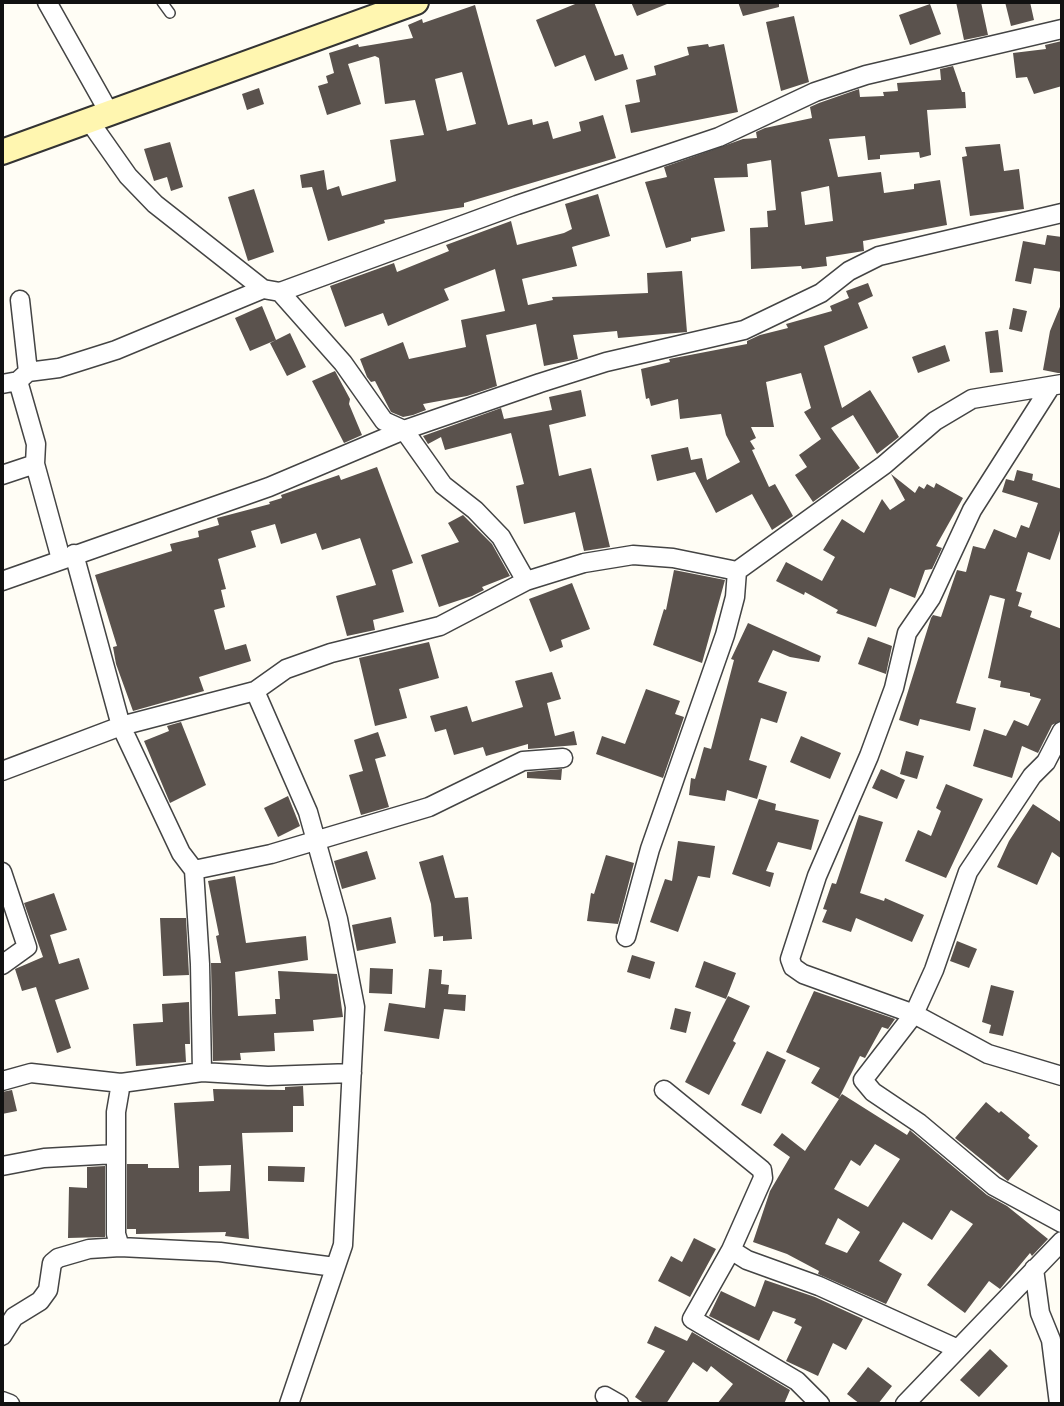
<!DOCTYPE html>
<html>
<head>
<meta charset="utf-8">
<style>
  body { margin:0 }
  #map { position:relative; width:1064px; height:1406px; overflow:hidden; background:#fffdf5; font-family:Spectral,serif }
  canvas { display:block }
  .frame { position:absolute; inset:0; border:4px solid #111; pointer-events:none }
</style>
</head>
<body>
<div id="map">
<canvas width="1064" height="1406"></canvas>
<div class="frame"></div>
</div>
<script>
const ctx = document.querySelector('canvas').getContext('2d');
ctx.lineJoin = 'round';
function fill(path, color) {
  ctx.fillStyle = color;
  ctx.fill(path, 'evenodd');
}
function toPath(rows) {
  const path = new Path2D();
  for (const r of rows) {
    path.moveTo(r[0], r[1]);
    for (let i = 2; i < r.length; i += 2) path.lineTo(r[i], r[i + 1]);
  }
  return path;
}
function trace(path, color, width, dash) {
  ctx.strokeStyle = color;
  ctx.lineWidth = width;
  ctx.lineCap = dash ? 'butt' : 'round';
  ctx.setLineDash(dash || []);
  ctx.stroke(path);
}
fill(toPath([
  [580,2,594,2,615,56,623,54,628,69,595,81,585,55,555,67,536,20],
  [631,2,672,2,637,16],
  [738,2,779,2,779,7,743,16],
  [956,2,981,2,988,35,964,40],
  [1005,2,1030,2,1034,20,1011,26],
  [930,4,941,34,910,45,899,15],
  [475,5,508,125,532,119,533,125,548,121,553,139,581,131,579,122,603,115,616,158,464,203,464,207,384,220,385,223,328,241,312,187,302,188,300,175,324,170,327,190,339,186,342,196,396,181,390,140,424,135,415,100,385,104,379,58,375,56,348,64,361,104,327,115,318,86,328,83,326,76,334,73,329,53,358,44,359,47,413,38,408,25,422,19,423,23],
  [462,72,476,124,447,131,435,79],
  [794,16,809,82,781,91,766,22],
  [1062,41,1062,86,1034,94,1027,77,1016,78,1013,53,1046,49,1045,45],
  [708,44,709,47,724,44,738,112,631,133,625,105,640,102,636,80,656,75,654,66,689,55,687,47],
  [953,66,962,92,965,92,966,108,927,110,931,155,920,158,919,152,880,155,880,159,868,160,865,136,829,139,838,177,881,172,884,193,914,189,914,184,940,180,947,225,863,241,864,251,826,257,827,266,802,269,801,266,751,269,750,228,768,227,767,211,776,210,771,160,747,164,748,177,714,178,725,231,691,238,691,241,666,248,645,182,667,177,664,167,743,139,757,138,756,132,765,128,812,118,810,107,819,103,859,89,860,97,884,96,883,92,898,91,897,83,941,80,940,69],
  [829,186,833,221,805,225,801,192],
  [259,88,264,104,247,110,242,94],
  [170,142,183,187,171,191,167,177,154,181,144,149],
  [1000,144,1004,171,1019,169,1024,209,970,216,962,157,967,156,965,147],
  [254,189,274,252,248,261,228,197],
  [598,194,610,236,572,247,577,266,522,279,528,305,553,300,552,297,648,293,647,273,682,271,687,332,618,338,617,331,573,335,578,359,544,366,536,324,486,335,497,386,467,396,423,404,426,410,413,415,403,417,391,412,375,381,371,382,367,377,360,359,403,342,409,359,466,347,461,320,505,311,495,269,444,289,449,300,388,326,383,313,345,327,330,286,394,263,397,272,449,251,446,245,511,221,517,245,564,233,572,229,565,204],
  [1047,235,1062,237,1062,272,1034,268,1031,284,1015,281,1023,241,1045,245],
  [868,283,873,296,858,303,868,328,824,346,842,408,870,390,899,437,877,454,853,415,831,428,860,468,813,502,795,475,807,467,799,455,821,439,804,412,811,408,801,373,766,382,774,427,751,427,756,438,750,441,755,449,752,450,769,487,775,484,793,516,772,530,752,494,716,513,695,472,657,481,651,455,688,447,691,460,702,458,707,480,740,462,726,435,721,414,680,419,678,399,651,406,649,398,646,399,641,369,670,362,669,359,747,344,747,341,760,335,788,328,786,324,832,311,830,306,849,298,846,291],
  [1062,302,1062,373,1058,373,1043,370,1050,331],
  [262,306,276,340,250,351,235,318],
  [1013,308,1027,311,1022,332,1009,329],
  [998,330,1003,372,990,373,985,332],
  [290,333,306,367,287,376,270,343],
  [945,345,950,361,918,373,912,357],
  [335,371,350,399,349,404,362,435,344,443,312,381],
  [581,390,586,416,549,425,559,476,591,468,610,547,584,551,575,512,524,524,516,486,524,484,511,433,445,450,441,437,428,444,423,436,501,408,504,419,552,410,549,397],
  [377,467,413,563,392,570,404,612,373,620,375,630,347,636,336,596,376,585,360,538,322,550,316,533,281,544,275,524,251,531,256,547,218,559,226,589,221,590,225,607,214,610,225,650,246,644,251,661,199,677,204,691,133,711,116,664,113,647,117,646,95,575,172,551,170,544,199,537,198,531,219,525,217,518,270,504,269,502,282,498,281,495,339,475,341,480],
  [1017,470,1033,474,1032,480,1062,489,1062,525,1050,560,1028,552,1016,591,1022,593,1018,606,1032,611,1030,617,1062,629,1062,720,1052,725,1038,753,1022,746,1012,778,973,766,984,729,1006,736,1014,720,1028,726,1041,699,1030,696,1030,693,1000,687,1001,681,988,678,1005,599,990,595,956,703,976,708,970,731,920,719,918,726,899,720,931,618,933,615,941,617,957,570,966,572,973,546,985,549,994,529,1016,538,1021,525,1029,528,1038,503,1002,492,1006,479,1014,481],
  [891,474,915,493,919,486,924,489,927,484,934,488,936,483,963,498,936,546,942,548,932,569,925,570,915,598,890,588,876,627,836,613,838,610,805,592,804,595,776,581,786,562,822,581,835,557,823,550,842,519,864,533,882,499,890,510,905,500],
  [463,515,492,544,510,576,482,587,484,590,472,596,439,607,421,555,459,542,448,523],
  [674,570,725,580,702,663,653,645,664,609,666,610],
  [572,583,590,629,561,640,563,647,550,652,529,599],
  [748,623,821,656,819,662,790,657,773,650,758,682,787,692,777,723,761,718,749,760,767,766,757,799,727,790,725,801,689,795,691,778,695,779,704,747,711,749,734,660,731,659],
  [868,637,892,646,886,674,858,664],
  [429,642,439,678,399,689,407,718,375,726,359,658],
  [552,672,561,699,547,703,555,736,574,731,577,745,528,749,528,744,486,756,483,747,454,755,446,729,435,732,430,716,467,706,472,722,523,707,515,681],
  [646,689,680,701,675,714,684,717,663,778,596,754,602,736,625,744],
  [181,722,206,785,170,803,144,741,169,731,167,726],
  [378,732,386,756,375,759,389,807,361,815,349,775,363,771,354,740],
  [801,736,841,753,830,779,790,762],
  [906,751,924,756,917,779,900,774],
  [562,769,561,780,527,778,527,772],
  [881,769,905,780,897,799,872,788],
  [946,784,983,799,946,878,905,861,918,830,931,836,941,811,936,808],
  [288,796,300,826,278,837,264,808],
  [759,799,776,804,775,810,819,820,811,850,778,842,766,871,774,873,770,887,732,874],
  [1033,804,1062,823,1062,859,1052,852,1037,885,997,867,1009,841],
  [859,815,883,822,860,893,884,901,885,898,924,915,912,942,856,918,851,932,822,922,827,910,823,909,832,883,836,884],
  [678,841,715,846,710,878,698,876,678,932,650,922,665,879,672,881],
  [367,851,376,879,342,889,334,861],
  [443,855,455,898,468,897,472,939,443,941,443,936,434,937,431,904,419,862],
  [606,855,634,863,618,924,587,921,591,893,594,894],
  [235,876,246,943,306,936,308,960,235,972,238,1016,276,1014,275,999,280,999,278,971,337,974,343,1017,313,1020,314,1031,274,1033,275,1051,240,1053,241,1060,213,1061,211,963,221,963,216,936,219,935,208,881],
  [54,893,67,930,50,935,59,964,79,958,89,989,55,1000,71,1048,57,1053,36,987,22,991,15,969,43,957,24,903],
  [391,917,396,943,357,951,352,925],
  [160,918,186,918,189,975,163,976],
  [957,941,977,949,969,968,950,961],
  [632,955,655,962,650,979,627,972],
  [704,961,736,973,726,999,695,987],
  [370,968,393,969,392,994,369,993],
  [429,969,442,970,441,984,449,985,448,994,466,995,465,1011,444,1009,439,1039,384,1031,389,1003,425,1008],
  [991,985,1014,991,1003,1036,989,1033,991,1025,982,1022],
  [814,991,895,1019,888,1029,882,1027,865,1058,860,1056,839,1098,842,1094,907,1135,910,1130,912,1132,987,1195,1007,1206,1048,1239,1032,1256,1030,1253,1000,1289,989,1281,965,1313,927,1285,973,1224,951,1210,932,1240,903,1222,879,1261,902,1274,886,1304,818,1274,819,1271,787,1254,753,1242,770,1191,790,1157,773,1145,782,1133,805,1151,839,1099,811,1083,820,1068,786,1052],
  [875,1144,900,1159,868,1207,834,1189,851,1160,860,1166],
  [838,1218,860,1232,847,1253,825,1244],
  [728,996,750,1006,733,1041,736,1043,709,1095,685,1082],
  [189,1002,190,1044,185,1044,186,1062,136,1066,133,1024,163,1022,162,1004],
  [675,1008,691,1012,686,1033,670,1029],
  [767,1051,786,1060,761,1114,741,1105],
  [303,1086,304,1106,293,1106,293,1132,242,1133,249,1239,225,1236,226,1232,136,1234,136,1229,127,1229,127,1164,148,1164,148,1168,179,1168,174,1103,214,1101,213,1089,285,1090,285,1087],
  [231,1165,230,1191,199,1192,199,1166],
  [12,1090,17,1111,2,1114,2,1092],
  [986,1102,999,1113,1001,1111,1030,1135,1028,1138,1038,1146,1008,1181,955,1138],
  [105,1166,105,1237,68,1238,69,1187,87,1188,87,1167],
  [268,1166,305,1167,304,1182,268,1181],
  [694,1238,716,1249,690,1297,658,1281,671,1256,682,1262],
  [765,1280,815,1297,863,1319,846,1350,833,1343,818,1376,786,1361,802,1327,794,1323,796,1319,773,1311,759,1341,709,1316,721,1291,755,1307],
  [655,1326,687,1341,692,1332,790,1390,784,1404,717,1404,733,1384,711,1366,707,1372,693,1362,666,1404,645,1404,635,1397,665,1351,647,1343],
  [990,1349,1008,1366,979,1397,960,1380],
  [868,1367,892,1386,878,1404,860,1404,847,1394]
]), '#5a524d');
const service = toPath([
  [162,2,170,13]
]);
const minor = toPath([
  [47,2,110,114],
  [90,122,128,176,155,204,263,289,280,292,343,363,384,421,404,430,443,485,475,510,501,537,526,581],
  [280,292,517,205,719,137,815,92,866,75,1062,29],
  [20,300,28,372],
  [18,381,36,444,35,464,61,559],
  [2,384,18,381,28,372,59,368,116,350,263,289],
  [1051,386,972,510,931,598,907,633,894,688,869,756,817,876,790,959,793,967,803,974,914,1014,988,1054,1062,1076],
  [2,475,35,464],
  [74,554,121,726,181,853,194,870,200,964,202,1072],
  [2,581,269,487,404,430,540,383,606,362,744,330,821,293,849,271,879,256,1062,213],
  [255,691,308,812,338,919,355,1007,343,1245,289,1404],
  [1062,731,1046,762,1032,776,968,872,934,970,914,1014,863,1080,873,1092,919,1123,994,1186,1062,1223],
  [2,771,121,726,255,691,286,669,331,653,440,626,526,581,584,563,633,555,673,558,737,571,884,465,935,421,972,399,1062,384],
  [194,870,271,854,429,807,523,761,563,758],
  [2,872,27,947,2,965],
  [626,937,650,849,725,635,735,597,737,571],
  [2,1081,31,1073,121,1083],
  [664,1090,762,1170,763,1178,731,1250,747,1260,819,1286,958,1349],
  [2,1166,44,1158,116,1154],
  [120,1247,116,1234,116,1112,121,1083,202,1072,268,1076,352,1073],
  [731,1250,692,1319,797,1381,820,1404],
  [1034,1269,1040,1313,1051,1340,1059,1404],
  [2,1336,14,1317,40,1301,48,1290,52,1263,58,1258,89,1249,120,1247,220,1252,335,1267],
  [605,1396,619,1404],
  [2,1401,10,1404],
  [905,1404,1062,1241]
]);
const secondary = toPath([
  [2,152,416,2]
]);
trace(service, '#444', 12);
trace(minor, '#444', 21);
trace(secondary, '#333', 28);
trace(service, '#fff', 9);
trace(minor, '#fff', 18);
trace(secondary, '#fff6b0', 24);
</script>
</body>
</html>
